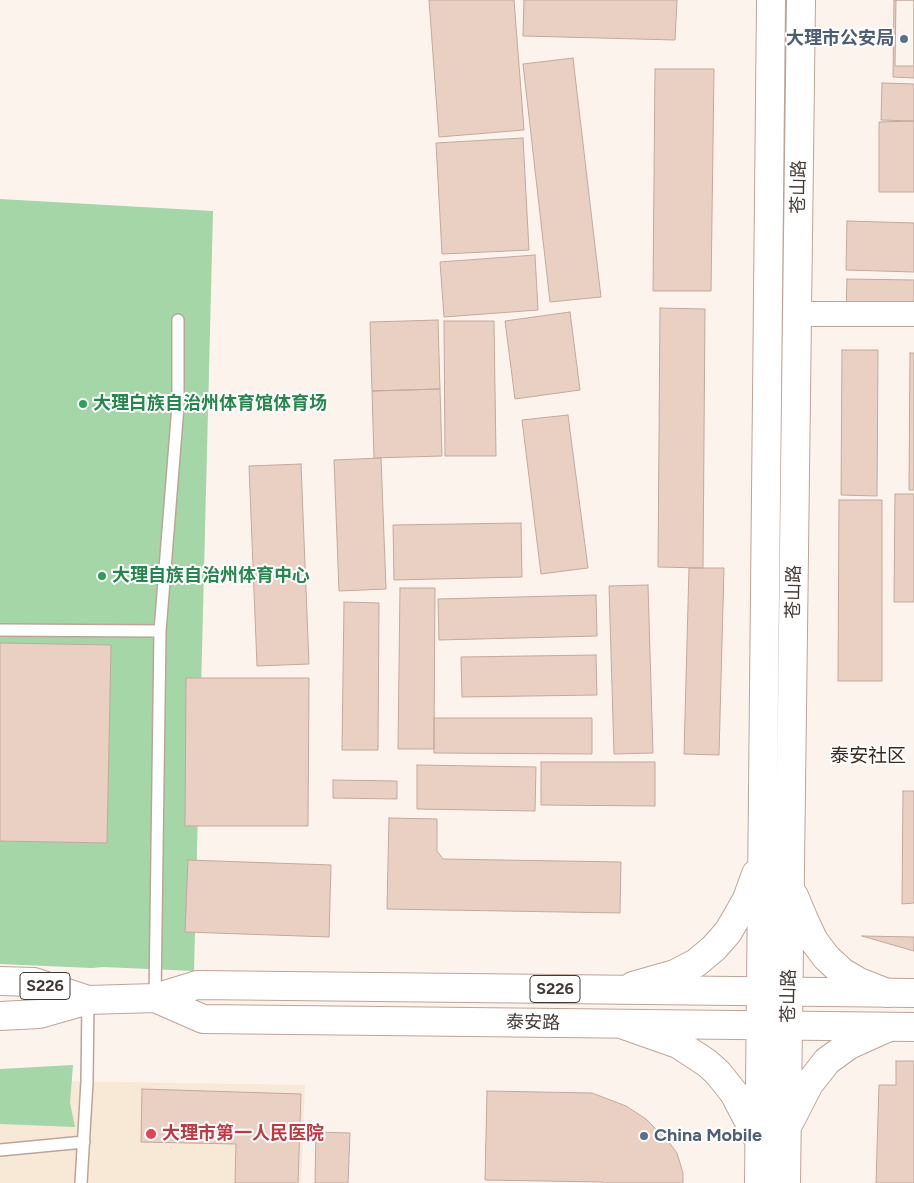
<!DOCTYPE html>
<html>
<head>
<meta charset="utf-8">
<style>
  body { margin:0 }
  canvas { display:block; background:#fdf3ed }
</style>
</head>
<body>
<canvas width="914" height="1183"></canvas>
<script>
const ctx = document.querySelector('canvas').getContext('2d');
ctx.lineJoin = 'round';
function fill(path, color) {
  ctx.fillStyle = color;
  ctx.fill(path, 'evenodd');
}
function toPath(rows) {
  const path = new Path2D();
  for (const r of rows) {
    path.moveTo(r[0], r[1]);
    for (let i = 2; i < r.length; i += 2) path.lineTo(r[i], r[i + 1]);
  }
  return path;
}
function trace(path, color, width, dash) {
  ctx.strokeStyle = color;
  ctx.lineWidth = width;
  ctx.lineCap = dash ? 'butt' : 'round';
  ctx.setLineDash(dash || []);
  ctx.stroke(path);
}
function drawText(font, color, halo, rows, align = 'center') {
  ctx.font = font + ' Figtree,"Noto Sans SC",sans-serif';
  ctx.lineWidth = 4;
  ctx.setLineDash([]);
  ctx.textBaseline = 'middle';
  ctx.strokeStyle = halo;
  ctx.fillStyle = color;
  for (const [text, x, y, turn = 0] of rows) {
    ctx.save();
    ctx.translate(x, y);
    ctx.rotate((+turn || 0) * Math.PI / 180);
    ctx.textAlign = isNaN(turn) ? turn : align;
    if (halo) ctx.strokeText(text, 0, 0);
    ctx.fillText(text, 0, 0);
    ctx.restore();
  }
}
fill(toPath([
  [0,1080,305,1085,301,1183,0,1183]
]), '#f8e8d6');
fill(toPath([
  [0,199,213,211,194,971,103,967,92,968,0,964],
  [73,1065,70,1103,75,1127,0,1124,0,1069]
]), '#a4d6a8');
const building = toPath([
  [429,0,514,0,524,130,439,137,429,0],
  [524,0,677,0,675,40,523,36,524,0],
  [894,0,914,0,914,78,893,77,894,0],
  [896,0,914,0,914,66,895,66,896,0],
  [573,58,601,297,550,302,523,64,573,58],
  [655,69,714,69,711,291,653,291,655,69],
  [882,83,914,84,914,121,881,120,882,83],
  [914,121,914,192,879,192,879,122,914,121],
  [523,138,529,250,442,254,436,143,523,138],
  [847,221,914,223,914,272,846,270,847,221],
  [535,255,538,310,444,317,440,262,535,255],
  [847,279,914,280,914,312,846,311,847,279],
  [660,308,705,309,703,568,658,567,660,308],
  [570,312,580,390,515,399,505,321,570,312],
  [438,320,440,389,372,391,370,322,438,320],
  [444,321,494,321,496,456,445,456,444,321],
  [842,350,878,350,877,496,841,495,842,350],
  [910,353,914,353,914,490,909,490,910,353],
  [440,389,442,456,374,458,372,391,440,389],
  [568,415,588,568,541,574,522,420,568,415],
  [381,458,386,589,339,591,334,460,381,458],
  [301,464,309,664,257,666,249,466,301,464],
  [895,494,914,494,914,602,894,602,895,494],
  [839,500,882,500,882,681,838,681,839,500],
  [521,523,522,577,394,580,393,525,521,523],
  [689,568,724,568,719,755,684,754,689,568],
  [648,585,653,753,614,754,609,586,648,585],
  [400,588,435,588,434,749,398,749,400,588],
  [596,595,597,636,439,640,438,599,596,595],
  [344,602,379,603,378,750,342,750,344,602],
  [0,643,111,645,107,843,0,841,0,643],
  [596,655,597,695,462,697,461,657,596,655],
  [186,678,309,678,308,826,185,826,186,678],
  [434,718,592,718,592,754,434,753,434,718],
  [541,762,655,762,655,806,541,805,541,762],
  [417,765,536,767,535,811,417,809,417,765],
  [333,780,397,781,397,799,333,798,333,780],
  [903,791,914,791,914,903,902,904,903,791],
  [389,818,437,819,437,851,443,859,621,862,620,913,387,909,389,818],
  [188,860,331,865,329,937,185,932,188,860],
  [862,936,914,937,914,951,862,936],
  [896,1061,914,1061,914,1183,876,1183,879,1085,896,1085,896,1061],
  [142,1089,301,1094,298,1183,235,1183,236,1144,141,1142,142,1089],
  [487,1091,592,1093,626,1106,646,1119,668,1141,677,1153,683,1173,683,1183,603,1183,603,1182,485,1180,487,1091],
  [316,1132,350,1133,348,1183,315,1183,316,1132]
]);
fill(building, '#ead0c3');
trace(building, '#c2a99c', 1);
const lane = toPath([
  [0,630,160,631],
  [155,998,160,631,178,406,178,320],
  [0,1150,84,1142],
  [81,1183,87,1082,88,1000]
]);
const street = toPath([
  [797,314,914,314]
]);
const secondary = toPath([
  [794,896,804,920,814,941,826,957,842,972,859,982,887,993],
  [633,986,675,974,696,963,714,948,728,932,738,915,747,899,756,874],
  [624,1025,678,1044,707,1063,718,1073,734,1093,757,1137],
  [790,1121,809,1084,827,1061,849,1045,889,1027],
  [759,1183,771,0],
  [786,1183,801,0]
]);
const primary = toPath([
  [0,981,34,982,88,1000],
  [155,998,203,1019,914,1027],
  [0,1016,39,1014,88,1000,155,998,197,985,914,993]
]);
trace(lane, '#bda498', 14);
trace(street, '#bda498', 26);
trace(secondary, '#bda498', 30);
trace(primary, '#bda498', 30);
trace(toPath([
  [86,407,162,406]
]), '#a39993', 3, [2.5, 4]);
trace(lane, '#fff', 11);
trace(street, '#fff', 24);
trace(secondary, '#fff', 28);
trace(primary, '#fff', 28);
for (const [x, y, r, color] of [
  [904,39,5,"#5c6f8a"],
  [83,404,5,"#2e9e5b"],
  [102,576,5,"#2e9e5b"],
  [151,1134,6,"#e0444e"],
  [644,1136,5,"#5c6f8a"]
]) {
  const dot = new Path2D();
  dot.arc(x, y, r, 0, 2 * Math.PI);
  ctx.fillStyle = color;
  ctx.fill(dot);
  trace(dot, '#fff', 2);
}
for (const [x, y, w] of [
  [45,986,50],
  [555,989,50]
]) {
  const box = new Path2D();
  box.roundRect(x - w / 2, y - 13.5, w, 27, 4);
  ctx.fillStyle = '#fff';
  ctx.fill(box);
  trace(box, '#433934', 1);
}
drawText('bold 16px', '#433934', null, [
  ["S226",45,986],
  ["S226",555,989]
]);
drawText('bold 18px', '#4e5e75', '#fff', [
  ["大理市公安局",894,39],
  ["China Mobile",654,1136,"left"]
], 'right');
drawText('18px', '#433934', '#fff', [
  ["苍山路",799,187,-89],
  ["苍山路",794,592,-89],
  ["苍山路",789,996,-89],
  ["泰安路",533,1023,1]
]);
drawText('bold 18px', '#27864d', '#fff', [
  ["大理白族自治州体育馆体育场",93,404],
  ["大理自族自治州体育中心",112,576]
], 'left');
drawText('bold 18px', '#be3a42', '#fff', [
  ["大理市第一人民医院",162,1134]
], 'left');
drawText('19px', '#3d2a1f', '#fff', [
  ["泰安社区",868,756]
]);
</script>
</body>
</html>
